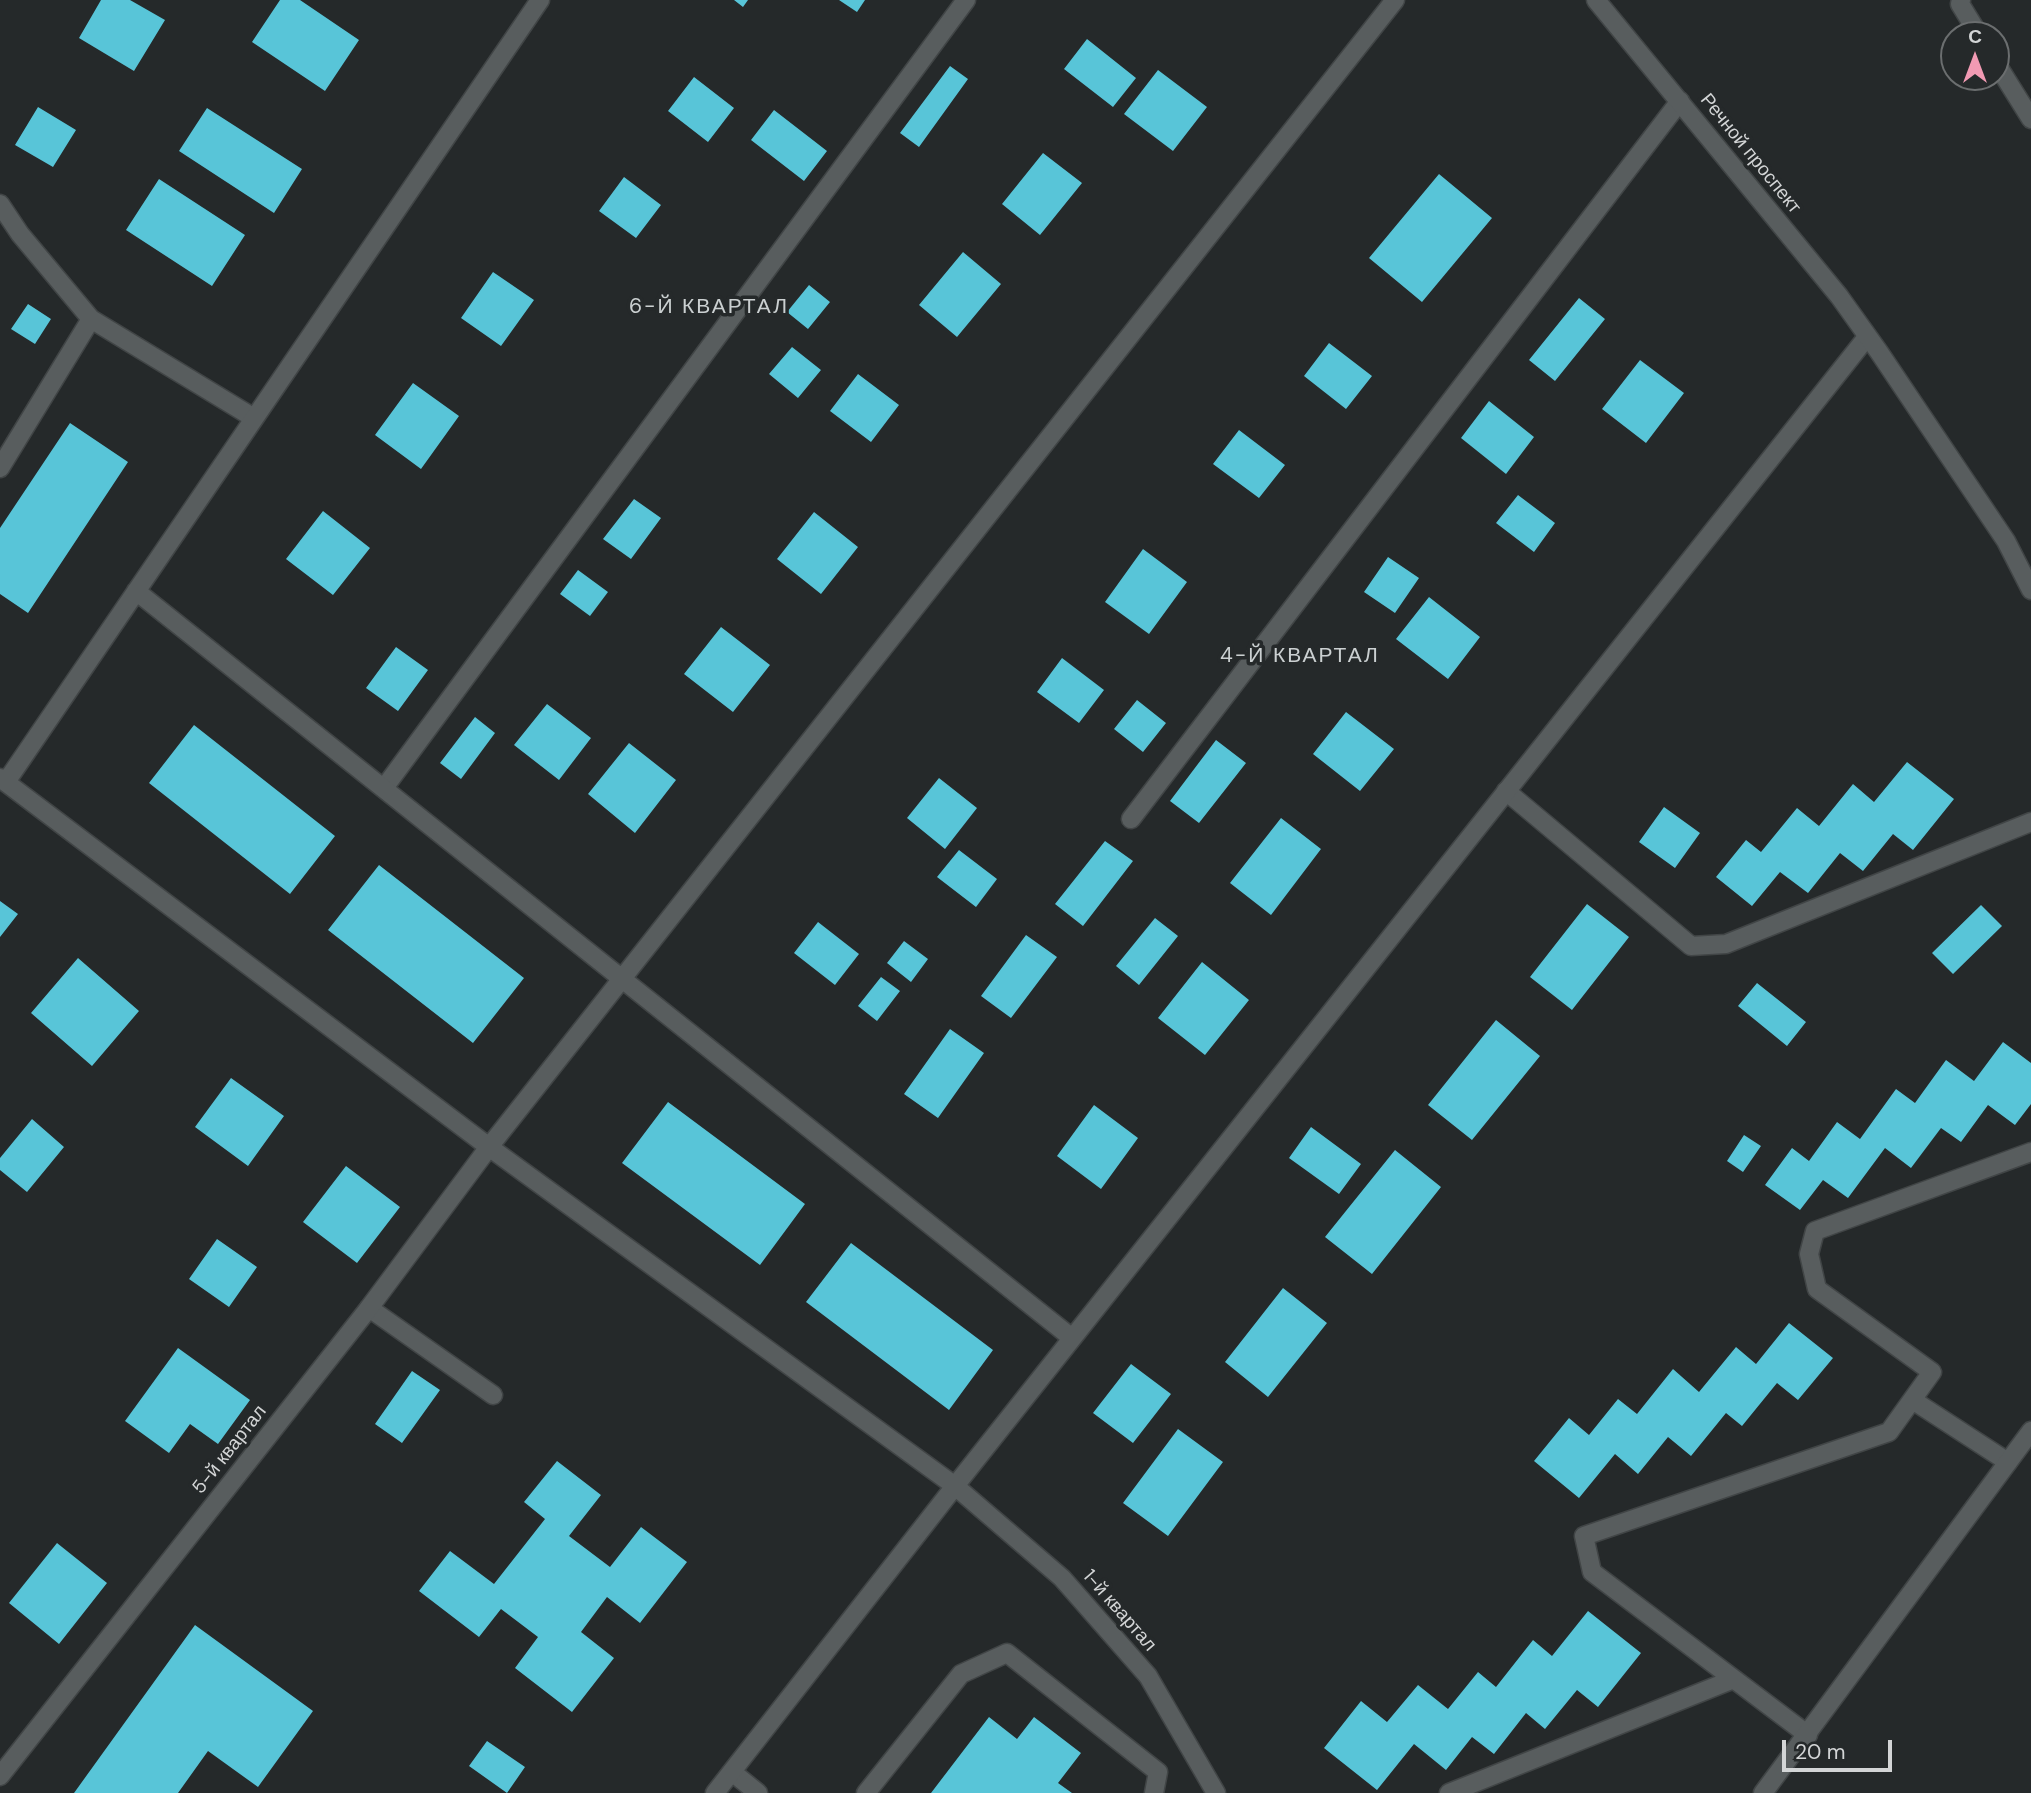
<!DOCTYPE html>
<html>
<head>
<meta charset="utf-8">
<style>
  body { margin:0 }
  #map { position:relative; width:2031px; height:1793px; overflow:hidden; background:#25292a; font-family:"DM Sans",sans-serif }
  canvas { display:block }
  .north { position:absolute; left:1940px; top:21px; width:70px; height:70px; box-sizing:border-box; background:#25292a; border:2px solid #6b6e6f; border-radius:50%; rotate:0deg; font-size:19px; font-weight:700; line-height:28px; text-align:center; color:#d3d5d6 }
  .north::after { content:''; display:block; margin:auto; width:24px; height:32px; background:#f19ab3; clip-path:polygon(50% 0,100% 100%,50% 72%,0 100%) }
  .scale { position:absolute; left:1782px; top:1740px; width:110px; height:32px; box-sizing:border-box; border:4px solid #d3d5d6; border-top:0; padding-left:9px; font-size:21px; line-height:24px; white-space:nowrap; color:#d3d5d6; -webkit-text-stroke:5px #25292a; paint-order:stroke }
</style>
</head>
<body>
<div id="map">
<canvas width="2031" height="1793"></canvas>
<div class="north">С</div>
<div class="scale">20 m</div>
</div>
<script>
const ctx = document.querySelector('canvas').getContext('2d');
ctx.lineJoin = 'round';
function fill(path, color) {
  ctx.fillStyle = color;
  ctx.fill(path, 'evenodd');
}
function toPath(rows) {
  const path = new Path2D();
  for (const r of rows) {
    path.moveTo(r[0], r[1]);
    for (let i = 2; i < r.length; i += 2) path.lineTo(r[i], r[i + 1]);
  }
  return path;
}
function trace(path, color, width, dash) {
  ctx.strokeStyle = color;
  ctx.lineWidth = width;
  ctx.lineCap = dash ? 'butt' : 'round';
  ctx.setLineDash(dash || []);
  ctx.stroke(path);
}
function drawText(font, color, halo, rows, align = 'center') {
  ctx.font = font + ' "DM Sans",sans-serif';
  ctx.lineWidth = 7;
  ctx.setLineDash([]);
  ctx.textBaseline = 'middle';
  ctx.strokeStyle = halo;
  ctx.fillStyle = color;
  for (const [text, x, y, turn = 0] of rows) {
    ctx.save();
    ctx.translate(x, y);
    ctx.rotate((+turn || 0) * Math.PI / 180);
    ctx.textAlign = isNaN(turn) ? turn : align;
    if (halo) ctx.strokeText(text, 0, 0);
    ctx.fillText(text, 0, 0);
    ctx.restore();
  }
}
fill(toPath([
  [101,0,130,0,165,20,134,71,79,38],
  [280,0,300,0,359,40,325,91,252,42],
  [734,0,748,0,743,7],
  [839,0,865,0,857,12],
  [1087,39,1136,78,1113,107,1064,69],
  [950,66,968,79,919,147,900,133],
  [1158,70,1207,107,1173,151,1124,114],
  [694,77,734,108,708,142,668,111],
  [38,107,76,130,53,167,15,145],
  [207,108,302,169,274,213,179,151],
  [774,110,827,151,804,181,751,140],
  [1043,153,1082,183,1040,235,1002,204],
  [1439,174,1492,218,1422,302,1369,258],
  [624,177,661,205,636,238,599,211],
  [159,179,245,235,212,286,126,230],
  [963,252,1001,284,957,337,919,305],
  [493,272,534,300,501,346,461,318],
  [809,285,830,302,808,329,787,312],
  [1579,298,1605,319,1555,381,1529,360],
  [28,304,51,319,35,344,11,329],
  [1329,343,1372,376,1346,409,1304,376],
  [792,347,821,370,798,398,769,374],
  [1640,360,1684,393,1646,443,1602,409],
  [858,374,899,405,871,442,830,411],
  [413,383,459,416,421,469,375,435],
  [1489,401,1534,437,1506,474,1461,438],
  [70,423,128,462,28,613,0,594,0,528],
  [1239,430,1285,465,1259,498,1213,464],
  [1518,495,1555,523,1534,552,1496,523],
  [634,499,661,518,631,559,603,539],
  [323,511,370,548,333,595,286,559],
  [814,512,858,547,821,594,777,559],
  [1143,549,1187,582,1149,634,1105,602],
  [1388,557,1419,578,1395,613,1364,592],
  [578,570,608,592,590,616,560,594],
  [1429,597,1480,637,1448,679,1396,639],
  [721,627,770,665,733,712,684,674],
  [396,647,428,670,398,711,366,688],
  [1062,658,1104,690,1079,723,1037,692],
  [1137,700,1166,723,1143,752,1114,729],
  [547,704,591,738,559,780,514,745],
  [1346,712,1394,749,1360,791,1313,754],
  [475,717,495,733,461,779,440,763],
  [194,725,335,836,290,894,149,783],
  [1216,740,1246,763,1199,823,1170,801],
  [629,743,676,780,635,833,588,794],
  [1907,762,1954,799,1913,850,1893,834,1863,871,1840,853,1808,893,1780,872,1752,906,1716,877,1746,840,1761,852,1797,808,1819,826,1853,784,1874,802],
  [939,778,977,808,945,849,907,818],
  [1664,807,1700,833,1675,868,1639,842],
  [1281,818,1321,849,1271,915,1230,883],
  [1105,841,1133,861,1083,926,1055,904],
  [959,850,997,879,976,907,937,877],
  [379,865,524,978,473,1043,328,930],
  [0,901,18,914,0,937],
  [1587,904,1629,937,1572,1010,1530,977],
  [1981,905,2002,926,1953,974,1932,953],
  [1155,918,1178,936,1139,985,1116,966],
  [818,922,859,954,835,985,794,953],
  [1026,935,1057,957,1011,1018,981,996],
  [904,941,928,959,911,982,887,963],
  [78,958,139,1011,92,1066,31,1013],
  [1202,962,1249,1000,1205,1055,1158,1018],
  [881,977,900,991,877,1021,858,1006],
  [1757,983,1806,1022,1787,1046,1738,1006],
  [1496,1020,1540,1056,1472,1140,1428,1105],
  [950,1029,984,1053,938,1118,904,1094],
  [2003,1042,2031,1063,2031,1104,2015,1125,1988,1105,1961,1142,1941,1128,1911,1168,1885,1148,1848,1198,1823,1180,1800,1210,1765,1185,1792,1148,1809,1161,1837,1122,1860,1139,1896,1089,1915,1103,1946,1060,1974,1081],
  [231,1078,284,1116,248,1166,195,1127],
  [668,1102,805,1204,760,1265,622,1163],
  [1094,1105,1138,1138,1101,1189,1057,1156],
  [32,1119,64,1147,27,1192,0,1170,0,1158],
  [1311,1127,1361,1164,1339,1194,1289,1158],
  [1744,1135,1761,1146,1743,1172,1727,1161],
  [1395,1150,1441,1187,1372,1274,1325,1237],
  [346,1166,400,1207,357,1263,303,1222],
  [217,1239,257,1267,229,1307,189,1279],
  [851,1243,993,1350,949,1410,806,1302],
  [1283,1288,1327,1323,1268,1397,1225,1362],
  [1789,1323,1833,1358,1798,1400,1777,1383,1742,1426,1726,1413,1691,1456,1668,1437,1638,1474,1615,1454,1579,1498,1534,1461,1569,1418,1589,1435,1618,1399,1637,1414,1673,1369,1699,1392,1736,1347,1756,1364],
  [178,1348,250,1400,218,1444,190,1424,169,1453,125,1421],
  [1131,1364,1171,1394,1133,1443,1093,1413],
  [412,1371,440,1390,402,1443,375,1424],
  [1178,1429,1223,1462,1168,1536,1123,1503],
  [557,1461,601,1495,569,1536,610,1567,641,1527,687,1562,640,1623,607,1597,581,1632,614,1658,572,1712,515,1668,538,1637,501,1609,479,1637,419,1591,450,1551,494,1584,545,1519,524,1502],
  [57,1543,107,1583,59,1644,9,1603],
  [1588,1611,1641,1653,1598,1707,1577,1690,1545,1729,1526,1713,1494,1754,1472,1737,1446,1770,1414,1744,1377,1790,1324,1748,1361,1701,1387,1722,1418,1685,1448,1709,1478,1672,1496,1687,1533,1640,1552,1656],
  [195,1625,313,1711,258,1787,208,1751,178,1793,74,1793],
  [989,1717,1017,1739,1034,1717,1081,1753,1058,1783,1072,1793,931,1793],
  [487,1741,525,1767,507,1793,469,1766]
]), '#58c5d8');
const service = toPath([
  [1961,0,1960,4,1979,35],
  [1996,63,2031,119],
  [0,204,20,234,91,319],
  [0,468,91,319,254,418],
  [384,788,966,0],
  [1506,791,1691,946,1726,944,2031,822],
  [1131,819,1680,101],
  [369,1308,493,1395],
  [1914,1401,2008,1462],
  [1808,1735,1592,1572,1584,1536,1889,1432,1932,1372,1817,1289,1809,1254,1815,1231,2031,1152],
  [732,1772,758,1793],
  [866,1793,961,1674,1007,1653,1158,1772,1154,1793],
  [1449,1793,1734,1679]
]);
const minor = toPath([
  [136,591,1072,1338],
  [0,778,489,1147,955,1486,1062,1578,1148,1676,1216,1793],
  [6,782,540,0],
  [0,1776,369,1308,489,1147,1395,0],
  [715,1793,955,1486,1867,337],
  [1763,1793,2031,1431]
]);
const tertiary = toPath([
  [1596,0,1839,296,1879,352,2006,541,2031,590]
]);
trace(service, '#414546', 21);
trace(minor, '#414546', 21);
trace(tertiary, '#414546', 21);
trace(service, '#585d5e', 18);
trace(minor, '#585d5e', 18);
trace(tertiary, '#585d5e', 18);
drawText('19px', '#d3d5d6', '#25292a', [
  ["Речной проспект",1750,154,51],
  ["5-й квартал",230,1450,-52],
  ["1-й квартал",1119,1611,49]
]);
ctx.letterSpacing = '2px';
drawText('21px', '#cbd0d1', '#25292a', [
  ["6-Й КВАРТАЛ",709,307],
  ["4-Й КВАРТАЛ",1300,656]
]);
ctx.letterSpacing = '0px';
</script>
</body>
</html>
